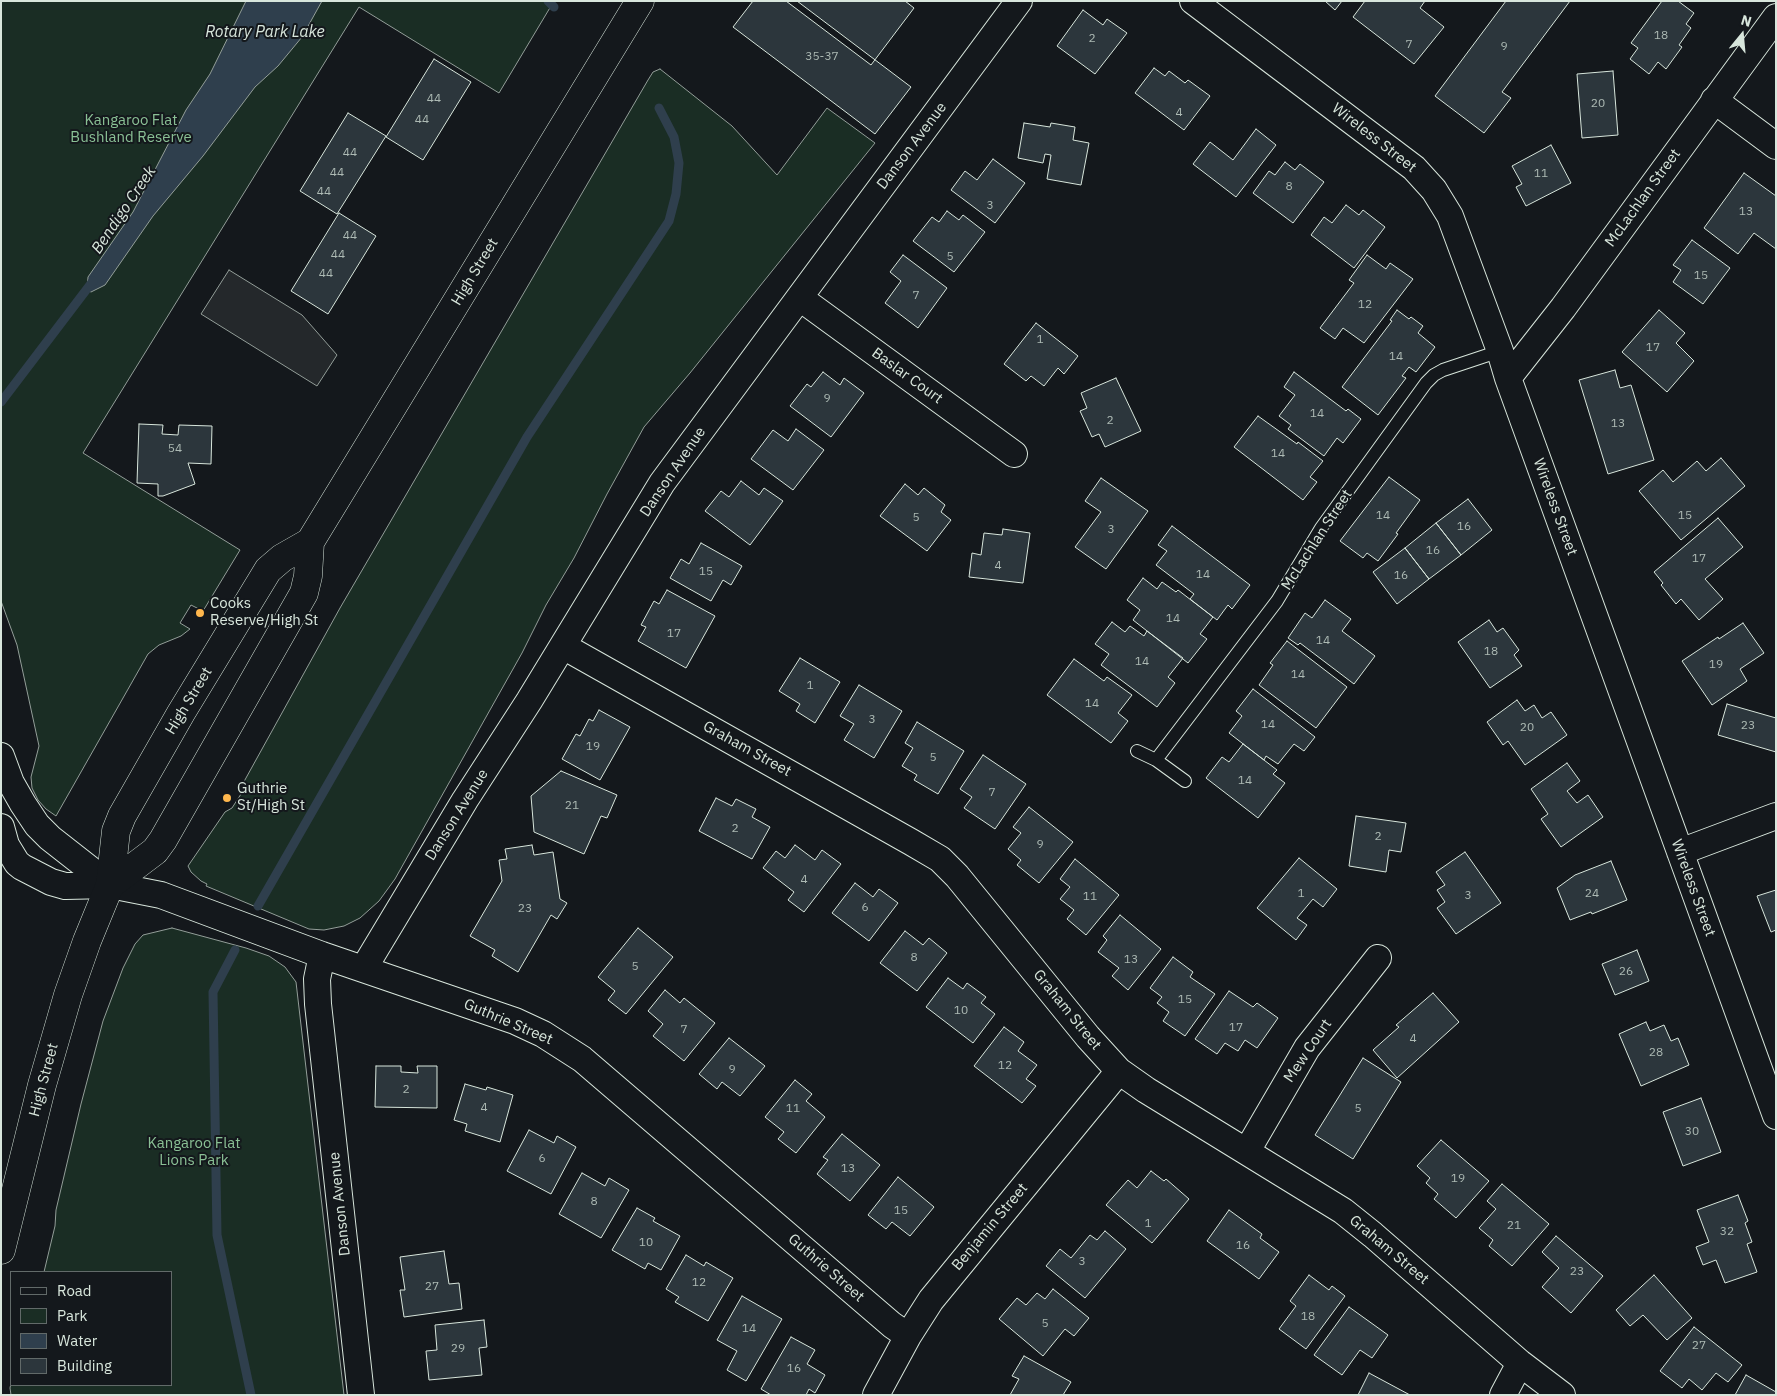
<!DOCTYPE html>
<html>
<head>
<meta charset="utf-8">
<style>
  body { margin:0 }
  #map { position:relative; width:1777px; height:1396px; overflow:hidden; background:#14181c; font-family:"IBM Plex Sans",sans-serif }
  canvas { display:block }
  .frame { position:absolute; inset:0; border:2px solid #d8e6dc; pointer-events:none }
  .legend { position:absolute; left:10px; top:1271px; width:162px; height:115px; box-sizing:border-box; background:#14181c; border:1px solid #626a69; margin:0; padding:6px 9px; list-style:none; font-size:15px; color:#d8e6dc }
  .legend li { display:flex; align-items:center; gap:10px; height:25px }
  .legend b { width:25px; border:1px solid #626a69 }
  .north { position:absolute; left:1717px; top:10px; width:50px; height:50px; -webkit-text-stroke:4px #14181c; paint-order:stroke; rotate:17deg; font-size:14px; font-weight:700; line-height:20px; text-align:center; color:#d8e6dc }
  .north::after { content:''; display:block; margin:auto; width:18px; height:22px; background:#d8e6dc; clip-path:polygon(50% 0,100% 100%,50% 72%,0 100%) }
</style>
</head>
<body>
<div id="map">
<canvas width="1777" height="1396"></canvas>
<div class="frame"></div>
<ul class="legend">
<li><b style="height:6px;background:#14181c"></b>Road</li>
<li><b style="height:14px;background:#1a2d24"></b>Park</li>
<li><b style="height:14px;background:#2f3f4d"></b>Water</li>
<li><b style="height:14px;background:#2c363c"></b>Building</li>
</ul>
<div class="north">N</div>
</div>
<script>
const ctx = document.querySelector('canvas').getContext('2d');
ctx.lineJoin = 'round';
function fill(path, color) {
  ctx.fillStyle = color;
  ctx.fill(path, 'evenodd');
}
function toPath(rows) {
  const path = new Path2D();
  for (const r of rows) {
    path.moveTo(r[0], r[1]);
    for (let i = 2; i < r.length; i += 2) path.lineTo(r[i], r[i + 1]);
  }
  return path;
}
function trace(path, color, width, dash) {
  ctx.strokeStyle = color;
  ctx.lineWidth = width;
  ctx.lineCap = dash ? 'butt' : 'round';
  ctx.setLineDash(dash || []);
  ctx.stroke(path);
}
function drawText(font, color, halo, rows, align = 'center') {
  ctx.font = font + ' "IBM Plex Sans",sans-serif';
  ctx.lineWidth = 4;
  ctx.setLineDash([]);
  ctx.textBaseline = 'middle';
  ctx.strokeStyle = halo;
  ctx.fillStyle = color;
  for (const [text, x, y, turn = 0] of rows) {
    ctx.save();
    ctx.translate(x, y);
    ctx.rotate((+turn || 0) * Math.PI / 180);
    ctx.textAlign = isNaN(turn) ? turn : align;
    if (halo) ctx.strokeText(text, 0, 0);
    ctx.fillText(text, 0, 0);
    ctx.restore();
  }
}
const green = toPath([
  [1,1,554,1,499,93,359,7,83,453,240,550,203,611,191,605,180,623,190,629,181,636,159,645,148,654,56,816,46,809,38,800,32,788,31,777,39,746,17,645,1,601,1,1],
  [660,69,732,126,777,175,827,108,875,143,690,373,644,427,607,494,574,558,546,605,522,653,395,879,379,901,360,918,344,926,324,930,309,929,206,886,207,884,201,881,191,872,188,866,225,812,232,808,241,794,241,787,340,608,648,80,653,72,660,69],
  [172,928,246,948,269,956,285,967,296,982,344,1395,11,1395,10,1388,11,1383,11,1385,171,1385,171,1272,44,1272,55,1226,56,1210,81,1104,103,1021,123,968,135,944,143,935,172,928]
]);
fill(green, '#1a2d24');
trace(green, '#939e99', 1);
const parking = toPath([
  [229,270,302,315,337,355,317,386,201,314,229,270]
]);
fill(parking, '#24282b');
trace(parking, '#939e99', 1);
const water = toPath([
  [246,1,322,1,302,37,278,66,255,87,203,156,153,216,105,285,91,292,87,290,88,277,133,212,186,110,210,74,246,1]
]);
fill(water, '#2f3f4d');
trace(water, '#939e99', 1);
trace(toPath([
  [548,1,554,7],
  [1,402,93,281],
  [258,906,527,437,669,221,676,194,679,163,674,137,659,108],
  [235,950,213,992,217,1235,251,1395]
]), '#2f3f4d', 9);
const building = toPath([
  [753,1,797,1,911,87,875,134,733,27,753,1],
  [786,1,905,1,914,8,871,65,786,1],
  [1325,1,1342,1,1335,10,1325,1],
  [1365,1,1425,1,1420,8,1444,27,1414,64,1353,17,1365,1],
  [1506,1,1570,1,1502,92,1511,98,1484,133,1435,96,1506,1],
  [1662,1,1678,1,1694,13,1686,24,1691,28,1679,45,1682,47,1666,69,1658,62,1649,74,1630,59,1638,48,1631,43,1662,1],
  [1083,10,1103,25,1107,19,1127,33,1095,74,1057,46,1083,10],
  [434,59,471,82,423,160,386,137,434,59],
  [1154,68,1165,76,1169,71,1185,83,1188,80,1210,96,1184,130,1135,93,1154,68],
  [1613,71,1618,135,1582,138,1577,74,1613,71],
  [348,113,386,136,337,214,300,191,348,113],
  [1024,123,1050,127,1051,123,1075,127,1073,140,1089,143,1081,185,1047,179,1051,155,1045,154,1043,163,1018,158,1024,123],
  [1256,129,1276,145,1236,197,1193,164,1210,142,1233,160,1256,129],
  [1551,145,1571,183,1526,206,1516,187,1522,184,1512,166,1551,145],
  [993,159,1025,183,995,223,951,190,965,171,977,180,993,159],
  [1285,162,1295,170,1300,164,1324,182,1293,223,1253,193,1269,171,1275,175,1285,162],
  [1744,173,1776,196,1776,249,1754,233,1738,254,1704,228,1744,173],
  [1346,205,1359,215,1363,210,1385,227,1354,268,1311,235,1324,217,1332,223,1346,205],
  [947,211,959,220,963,215,985,232,954,272,913,241,932,217,939,222,947,211],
  [339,213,376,236,328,314,291,291,339,213],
  [1692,240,1730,268,1703,304,1673,282,1681,270,1673,265,1692,240],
  [903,255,947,288,918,328,885,303,901,281,890,272,903,255],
  [1367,255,1386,269,1390,263,1413,279,1364,343,1343,328,1335,339,1320,328,1354,283,1349,280,1367,255],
  [1397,310,1409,319,1411,317,1423,326,1418,333,1435,347,1416,372,1409,367,1402,376,1406,378,1378,415,1342,387,1392,321,1390,320,1397,310],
  [1659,310,1685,333,1676,343,1694,361,1667,392,1622,352,1659,310],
  [1036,323,1078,356,1064,374,1058,368,1044,386,1031,376,1026,381,1004,364,1036,323],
  [1615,370,1620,388,1631,385,1654,460,1608,474,1579,380,1615,370],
  [823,372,840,385,844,378,864,393,831,437,790,406,807,384,811,387,823,372],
  [1294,372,1346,411,1348,409,1361,419,1343,443,1337,438,1324,456,1288,429,1291,425,1279,416,1295,395,1284,387,1294,372],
  [1116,378,1141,431,1105,447,1099,434,1092,437,1080,411,1087,408,1081,393,1116,378],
  [1258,416,1297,444,1298,442,1323,461,1310,477,1317,482,1303,500,1234,447,1258,416],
  [139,424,163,425,162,434,178,435,179,425,212,426,211,464,188,463,195,484,163,496,158,496,158,484,137,483,139,424],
  [796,429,824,450,793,490,751,459,773,430,788,441,796,429],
  [1721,458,1745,486,1681,540,1639,491,1663,470,1673,482,1697,461,1706,471,1721,458],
  [1389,477,1420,500,1396,533,1398,534,1378,561,1367,553,1363,558,1340,541,1389,477],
  [1101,478,1148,511,1106,569,1075,547,1101,512,1085,501,1101,478],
  [741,481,759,495,764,488,783,501,750,545,705,511,721,491,729,497,741,481],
  [905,484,918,495,924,488,945,505,941,512,951,520,927,551,880,516,905,484],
  [1468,499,1492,530,1461,555,1436,523,1468,499],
  [1718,518,1743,547,1705,579,1723,599,1699,620,1681,599,1676,604,1661,585,1663,583,1654,572,1718,518],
  [1436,523,1461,555,1429,579,1405,548,1436,523],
  [1172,526,1250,585,1232,609,1228,605,1217,620,1190,599,1194,594,1156,565,1167,551,1158,545,1172,526],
  [1003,529,1030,533,1023,583,969,577,972,553,981,555,984,533,1002,535,1003,529],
  [701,543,742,566,731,585,723,580,711,601,670,578,681,559,689,564,701,543],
  [1405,548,1429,579,1397,604,1373,572,1405,548],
  [1143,578,1157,589,1162,582,1176,592,1178,590,1213,617,1200,634,1207,639,1188,663,1133,620,1140,610,1127,600,1143,578],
  [667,590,715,616,686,668,638,641,646,627,641,625,654,601,659,604,667,590],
  [1325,600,1351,619,1342,631,1375,656,1354,684,1300,643,1298,645,1288,638,1305,613,1312,618,1325,600],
  [1489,620,1497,632,1503,628,1519,650,1514,655,1522,666,1490,688,1458,642,1489,620],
  [1112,622,1125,632,1130,626,1144,636,1147,631,1183,658,1168,677,1175,683,1157,707,1101,665,1109,654,1095,644,1112,622],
  [1743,623,1764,653,1740,669,1747,681,1712,705,1682,661,1718,637,1719,639,1743,623],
  [1287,641,1347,687,1316,728,1259,685,1273,665,1270,663,1287,641],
  [800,658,840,682,815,723,796,711,800,704,779,691,800,658],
  [1074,659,1104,681,1107,677,1132,695,1118,713,1128,721,1111,743,1047,695,1074,659],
  [859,685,902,711,874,758,844,740,854,724,840,716,859,685],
  [1253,689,1315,737,1304,751,1294,744,1278,764,1266,756,1264,760,1229,733,1242,716,1236,711,1253,689],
  [1517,700,1525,711,1534,705,1542,718,1551,712,1567,735,1525,765,1508,741,1503,745,1487,722,1517,700],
  [1727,704,1776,718,1776,752,1718,735,1727,704],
  [599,710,630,727,600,780,562,759,576,734,580,736,589,719,593,721,599,710],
  [917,722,964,751,938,794,914,780,917,775,902,766,913,748,905,743,917,722],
  [1243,744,1277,770,1273,774,1285,783,1258,818,1206,778,1222,757,1229,762,1243,744],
  [983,755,1026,784,995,829,964,808,972,797,960,789,983,755],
  [1567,763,1580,781,1567,791,1577,803,1588,795,1603,817,1561,847,1541,819,1548,814,1531,789,1567,763],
  [561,771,617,795,607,818,601,816,584,854,534,832,531,796,561,771],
  [716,798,732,806,736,799,756,809,752,817,770,827,752,859,699,831,716,798],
  [1029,807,1073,842,1039,883,1017,865,1021,860,1008,849,1021,833,1013,827,1029,807],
  [1356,816,1406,823,1401,852,1389,850,1386,872,1349,866,1356,816],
  [532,845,534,855,553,852,560,899,567,903,557,919,551,915,518,972,492,956,495,950,470,936,502,881,499,860,507,859,505,849,532,845],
  [795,845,815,860,822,850,841,864,804,912,788,900,794,892,763,868,776,851,785,858,795,845],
  [1465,852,1501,903,1456,934,1437,908,1445,902,1437,890,1445,885,1436,872,1465,852],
  [1299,858,1337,889,1323,907,1313,899,1297,918,1307,925,1296,940,1257,908,1299,858],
  [1075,859,1119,895,1086,935,1067,919,1074,910,1060,899,1070,887,1060,879,1075,859],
  [1611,861,1627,900,1592,914,1591,912,1570,920,1557,888,1575,875,1611,861],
  [855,883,873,897,879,889,898,903,869,941,832,913,855,883],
  [1776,890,1776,930,1771,932,1757,896,1776,890],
  [1120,915,1161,949,1128,990,1112,976,1119,968,1098,952,1107,940,1103,936,1120,915],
  [638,928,673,957,626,1014,608,1000,615,991,598,977,638,928],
  [905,931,923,945,929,938,947,953,917,991,880,963,905,931],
  [1637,950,1649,981,1615,995,1602,964,1637,950],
  [1173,957,1193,972,1190,977,1215,994,1185,1036,1163,1021,1169,1012,1157,1003,1162,997,1150,988,1173,957],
  [948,978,963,989,967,983,986,997,981,1003,995,1014,973,1043,926,1007,948,978],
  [665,990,680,1003,684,998,715,1023,684,1061,653,1036,663,1024,648,1011,665,990],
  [1229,991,1253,1007,1257,1003,1278,1018,1257,1048,1245,1040,1238,1051,1225,1043,1217,1054,1195,1039,1229,991],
  [1433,993,1459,1022,1397,1078,1373,1050,1399,1027,1396,1025,1433,993],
  [1646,1022,1650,1031,1664,1025,1671,1041,1678,1038,1689,1065,1641,1086,1619,1034,1646,1022],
  [1004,1027,1024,1042,1018,1051,1037,1065,1026,1079,1036,1086,1022,1103,974,1066,1004,1027],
  [729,1038,765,1066,740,1096,722,1082,717,1089,699,1074,729,1038],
  [1363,1058,1401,1082,1353,1159,1315,1135,1363,1058],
  [376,1066,401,1066,401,1072,418,1073,417,1066,437,1066,437,1108,375,1107,376,1066],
  [795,1080,812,1094,806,1101,825,1117,796,1153,778,1139,784,1132,765,1117,795,1080],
  [465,1084,486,1090,487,1087,513,1095,500,1142,465,1131,467,1124,454,1120,465,1084],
  [1701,1098,1721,1152,1683,1166,1663,1112,1701,1098],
  [529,1130,554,1143,557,1136,576,1147,551,1194,507,1171,529,1130],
  [842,1134,880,1165,850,1201,817,1174,828,1160,823,1157,842,1134],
  [1441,1140,1489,1181,1456,1218,1434,1199,1438,1194,1426,1183,1430,1178,1417,1166,1441,1140],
  [1151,1171,1164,1181,1166,1179,1189,1199,1152,1243,1106,1205,1128,1180,1137,1188,1151,1171],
  [582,1173,605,1186,609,1178,629,1190,601,1238,559,1214,582,1173],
  [898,1177,934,1207,910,1236,892,1222,886,1229,868,1215,898,1177],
  [1502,1184,1549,1224,1512,1266,1489,1246,1493,1240,1479,1228,1496,1209,1487,1201,1502,1184],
  [1738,1195,1748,1221,1745,1223,1752,1242,1747,1244,1757,1272,1725,1283,1716,1260,1703,1265,1696,1247,1709,1242,1697,1210,1738,1195],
  [637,1208,655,1218,653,1221,680,1236,661,1270,648,1263,645,1269,612,1250,637,1208],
  [1229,1210,1262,1234,1260,1238,1279,1252,1259,1279,1207,1241,1229,1210],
  [1105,1231,1126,1249,1085,1298,1046,1266,1060,1249,1071,1258,1090,1235,1097,1240,1105,1231],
  [1556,1236,1603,1276,1571,1313,1542,1287,1559,1268,1542,1252,1556,1236],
  [444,1251,449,1284,459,1283,462,1309,404,1317,400,1290,405,1290,400,1257,444,1251],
  [686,1255,704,1266,706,1262,733,1278,708,1321,675,1302,679,1297,666,1289,686,1255],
  [1309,1275,1329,1290,1332,1286,1345,1296,1306,1349,1279,1329,1296,1306,1290,1301,1309,1275],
  [1654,1275,1692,1318,1667,1340,1643,1315,1630,1326,1616,1310,1654,1275],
  [1053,1289,1089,1318,1074,1336,1065,1329,1043,1356,999,1319,1017,1298,1026,1305,1037,1293,1045,1299,1053,1289],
  [742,1296,782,1319,746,1381,727,1370,737,1351,717,1340,742,1296],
  [1349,1307,1388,1335,1372,1358,1360,1350,1342,1375,1314,1355,1349,1307],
  [484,1320,487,1347,479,1348,482,1375,429,1380,426,1351,437,1350,435,1325,484,1320],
  [1694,1327,1742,1365,1728,1382,1716,1373,1702,1390,1689,1379,1682,1388,1660,1371,1694,1327],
  [791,1337,815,1350,807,1364,825,1375,815,1393,809,1389,806,1395,771,1395,761,1389,791,1337],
  [1024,1356,1071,1382,1063,1395,1010,1395,1019,1379,1012,1376,1024,1356],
  [1369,1373,1410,1395,1358,1395,1369,1373],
  [1746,1375,1776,1392,1776,1395,1735,1395,1746,1375]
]);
fill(building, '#2c363c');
trace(building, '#d8e6dc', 1);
const lane = toPath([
  [1137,751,1156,760,1185,781],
  [1156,760,1277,601,1321,528,1426,383,1434,375,1443,370,1500,351]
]);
const street = toPath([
  [1193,1,1414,168,1434,190,1450,216,1500,351,1508,378,1776,1116],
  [1714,100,1776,146],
  [800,298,1014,454],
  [1508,378,1563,308,1776,17],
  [563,646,911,842,940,859,957,876,1088,1037,1119,1071,1146,1090,1343,1211,1373,1235,1520,1363,1562,1395],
  [1,756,11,783,23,804,37,825,50,838,110,885],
  [1,827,6,845,17,863,22,867,51,882,65,886,110,885,161,895,322,955,515,1021,543,1034,582,1059,892,1325,908,1336],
  [1680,852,1776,816],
  [322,955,317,979,318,1004,361,1395],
  [364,968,465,800,529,701,662,483,1019,1],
  [1247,1151,1307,1048,1378,958],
  [876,1395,908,1336,931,1300,1119,1071],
  [1503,1395,1520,1363]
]);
const highway = toPath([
  [110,885,155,851,163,840,304,593,308,576,310,542,640,1],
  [1,1250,42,1085,68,995,87,941,110,885,116,831,122,816,181,713,268,570,282,558,310,542]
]);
trace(lane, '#d8e6dc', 14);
trace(street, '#d8e6dc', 28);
trace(highway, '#d8e6dc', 29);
trace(lane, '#14181c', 12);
trace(street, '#14181c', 26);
trace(highway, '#14181c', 28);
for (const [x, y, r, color] of [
  [200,613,5,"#ffb74d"],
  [227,798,5,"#ffb74d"]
]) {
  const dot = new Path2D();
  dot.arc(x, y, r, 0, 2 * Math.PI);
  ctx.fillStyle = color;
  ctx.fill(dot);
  trace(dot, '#14181c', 2);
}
drawText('12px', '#adbab4', null, [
  ["18",1661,36],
  ["2",1092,39],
  ["7",1409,45],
  ["9",1504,47],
  ["35-37",822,57],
  ["44",434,99],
  ["20",1598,104],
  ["4",1179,113],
  ["44",422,120],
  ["44",350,153],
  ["44",337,173],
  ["11",1541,174],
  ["8",1289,187],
  ["44",324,192],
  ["3",990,206],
  ["13",1746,212],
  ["44",350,236],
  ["44",338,255],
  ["5",950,257],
  ["44",326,274],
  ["15",1701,276],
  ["7",916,296],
  ["12",1365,305],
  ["1",1040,340],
  ["17",1653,348],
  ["14",1396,357],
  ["9",827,399],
  ["14",1317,414],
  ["2",1110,421],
  ["13",1618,424],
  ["54",175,449],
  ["14",1278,454],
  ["14",1383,516],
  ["15",1685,516],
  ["5",916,518],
  ["16",1464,527],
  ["3",1111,530],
  ["16",1433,551],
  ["17",1699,559],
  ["4",998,566],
  ["15",706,572],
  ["14",1203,575],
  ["16",1401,576],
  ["14",1173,619],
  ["17",674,634],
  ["14",1323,641],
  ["18",1491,652],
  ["14",1142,662],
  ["19",1716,665],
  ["14",1298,675],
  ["1",810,686],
  ["14",1092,704],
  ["3",872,720],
  ["14",1268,725],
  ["23",1748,726],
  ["20",1527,728],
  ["19",593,747],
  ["5",933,758],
  ["14",1245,781],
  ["7",992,793],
  ["21",572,806],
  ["2",735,829],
  ["2",1378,837],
  ["9",1040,845],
  ["4",804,880],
  ["1",1301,894],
  ["24",1592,894],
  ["3",1468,896],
  ["11",1090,897],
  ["6",865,908],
  ["23",525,909],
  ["8",914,958],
  ["13",1131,960],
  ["5",635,967],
  ["26",1626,972],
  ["15",1185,1000],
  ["10",961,1011],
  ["17",1236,1028],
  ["7",684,1030],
  ["4",1413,1039],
  ["28",1656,1053],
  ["12",1005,1066],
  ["9",732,1070],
  ["2",406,1090],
  ["4",484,1108],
  ["11",793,1109],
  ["5",1358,1109],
  ["30",1692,1132],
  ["6",542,1159],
  ["13",848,1169],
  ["19",1458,1179],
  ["8",594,1202],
  ["15",901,1211],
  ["1",1148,1224],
  ["21",1514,1226],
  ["32",1727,1232],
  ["10",646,1243],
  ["16",1243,1246],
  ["3",1082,1262],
  ["23",1577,1272],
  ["12",699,1283],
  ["27",432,1287],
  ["18",1308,1317],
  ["5",1045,1324],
  ["14",749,1329],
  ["27",1699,1346],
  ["29",458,1349],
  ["16",794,1369]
]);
drawText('15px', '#8ac095', '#14181c', [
  ["Kangaroo Flat",131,121],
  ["Bushland Reserve",131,138],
  ["Kangaroo Flat",194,1144],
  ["Lions Park",194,1161]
]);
drawText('15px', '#d8e6dc', '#14181c', [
  ["Wireless Street",1374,138,38],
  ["Danson Avenue",912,146,-53],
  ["McLachlan Street",1643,198,-54],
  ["High Street",475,272,-59],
  ["Baslar Court",907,376,36],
  ["Danson Avenue",673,472,-56],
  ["Wireless Street",1555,507,70],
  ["McLachlan Street",1317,540,-57],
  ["High Street",189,701,-59],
  ["Graham Street",747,749,29],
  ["Danson Avenue",457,815,-58],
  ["Wireless Street",1693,888,70],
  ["Graham Street",1067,1010,51],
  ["Guthrie Street",508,1022,23],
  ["Mew Court",1308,1051,-56],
  ["High Street",44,1080,-75],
  ["Danson Avenue",340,1204,-96],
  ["Benjamin Street",990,1227,-50],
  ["Graham Street",1389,1250,40],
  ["Guthrie Street",826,1268,41]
]);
drawText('15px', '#d8e6dc', '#14181c', [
  ["Cooks",210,604],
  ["Reserve/High St",210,621],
  ["Guthrie",237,789],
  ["St/High St",237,806]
], 'left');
drawText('italic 16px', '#d8e6dc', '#14181c', [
  ["Rotary Park Lake",265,32],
  ["Bendigo Creek",124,210,-56]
]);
</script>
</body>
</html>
